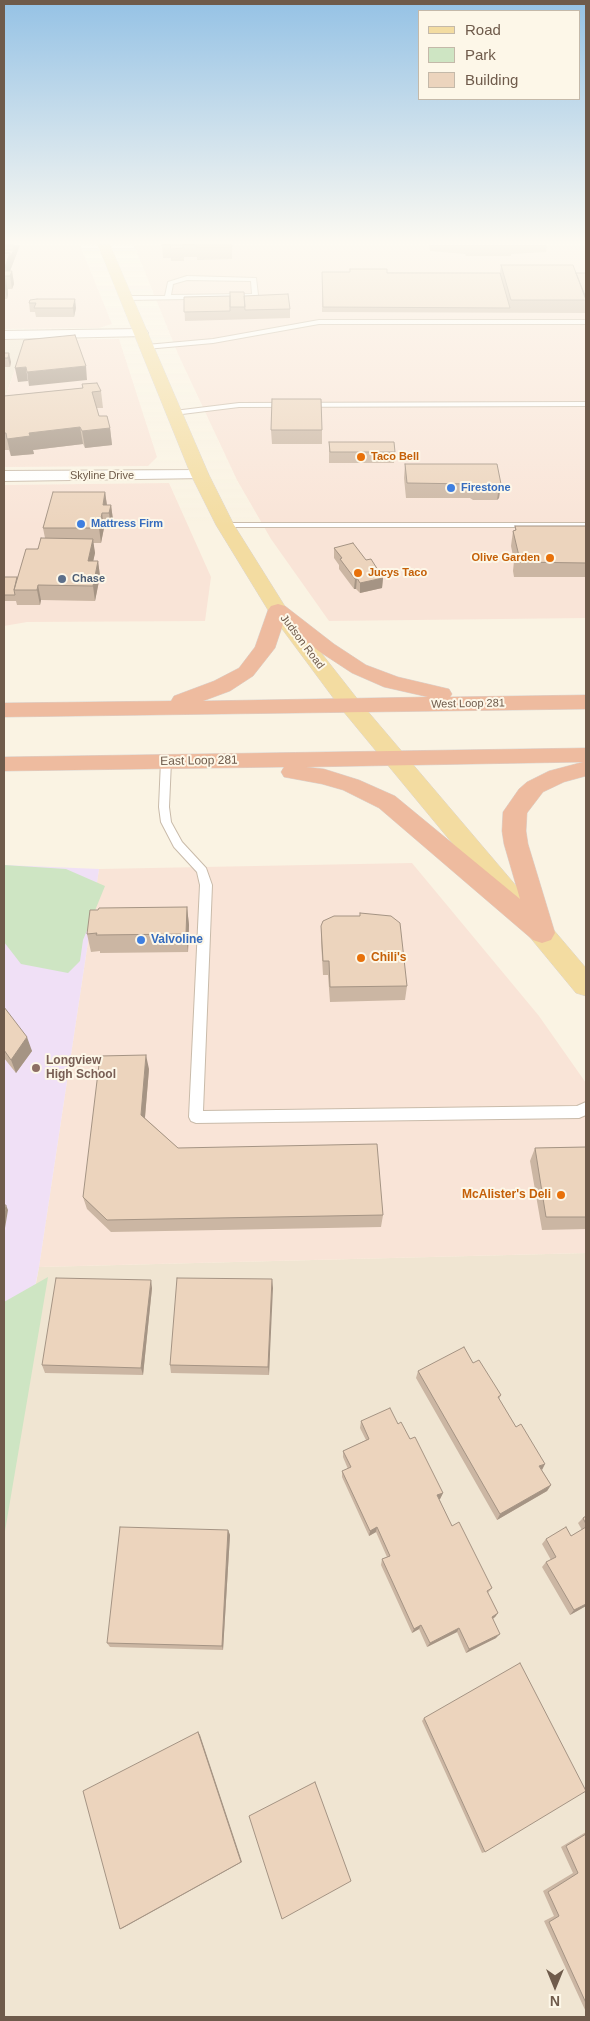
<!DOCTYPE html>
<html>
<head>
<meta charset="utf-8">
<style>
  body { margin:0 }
  #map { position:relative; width:590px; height:2021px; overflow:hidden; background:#faf3e3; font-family:Helvetica,sans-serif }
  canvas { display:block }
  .frame { position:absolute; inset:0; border:5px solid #6f5b4b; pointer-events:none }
  .legend { position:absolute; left:418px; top:10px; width:162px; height:90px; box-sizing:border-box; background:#fdf7e8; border:1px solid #c4b9a9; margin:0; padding:6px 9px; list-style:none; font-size:15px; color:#6f5b4b }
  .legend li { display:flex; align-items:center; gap:10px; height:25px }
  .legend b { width:25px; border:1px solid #c4b9a9 }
  .north { position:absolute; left:530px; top:1961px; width:50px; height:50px; -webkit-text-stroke:4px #fdf7e8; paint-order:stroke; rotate:180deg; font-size:14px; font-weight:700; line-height:20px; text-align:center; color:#6f5b4b }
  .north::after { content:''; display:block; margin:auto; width:18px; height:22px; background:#6f5b4b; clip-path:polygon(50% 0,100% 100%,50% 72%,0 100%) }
</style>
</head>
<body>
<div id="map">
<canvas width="590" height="2021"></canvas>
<div class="frame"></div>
<ul class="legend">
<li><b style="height:6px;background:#f3dca1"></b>Road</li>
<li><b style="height:14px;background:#cee5c3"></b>Park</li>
<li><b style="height:14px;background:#ecd4bd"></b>Building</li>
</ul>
<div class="north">N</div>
</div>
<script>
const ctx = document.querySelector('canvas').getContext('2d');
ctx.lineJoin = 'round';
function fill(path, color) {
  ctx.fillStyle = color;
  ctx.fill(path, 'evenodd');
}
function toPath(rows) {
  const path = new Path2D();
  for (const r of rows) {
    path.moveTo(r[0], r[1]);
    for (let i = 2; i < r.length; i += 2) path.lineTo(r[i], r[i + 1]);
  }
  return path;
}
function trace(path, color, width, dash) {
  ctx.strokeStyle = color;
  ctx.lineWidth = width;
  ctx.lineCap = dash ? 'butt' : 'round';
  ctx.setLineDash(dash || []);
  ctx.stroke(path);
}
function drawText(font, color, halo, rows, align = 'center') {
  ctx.font = font + ' Helvetica,sans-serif';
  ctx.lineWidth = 4;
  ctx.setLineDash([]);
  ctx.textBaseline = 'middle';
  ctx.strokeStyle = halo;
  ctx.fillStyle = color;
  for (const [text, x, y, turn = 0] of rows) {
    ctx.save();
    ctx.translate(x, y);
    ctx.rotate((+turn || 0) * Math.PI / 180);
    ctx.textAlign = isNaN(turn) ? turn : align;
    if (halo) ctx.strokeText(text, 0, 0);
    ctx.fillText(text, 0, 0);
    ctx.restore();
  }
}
fill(toPath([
  [4,340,25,340,4,401],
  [586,1253,586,2017,4,2017,4,1461,39,1267]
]), '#f0e5d2');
fill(toPath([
  [4,245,80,245,112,324,99,328,4,329],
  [134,245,586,245,586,618,329,621,271,539,237,480,178,354],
  [119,339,157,457,148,466,4,467,4,401,25,340],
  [169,483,211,577,205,621,27,622,4,626,4,485],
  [412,863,539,1016,586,1083,586,1253,39,1267,99,869]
]), '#f9e4d7');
fill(toPath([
  [4,865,99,869,39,1267,4,1445]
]), '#f0e0f6');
fill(toPath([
  [4,865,66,869,105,886,83,940,80,961,68,973,21,964,4,942],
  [48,1277,4,1537,4,1302]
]), '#cee5c3');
const lane = toPath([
  [187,276,256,278,258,295,250,298,127,300,124,298,127,296,165,296,168,282,187,276],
  [187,280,251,281,252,294,171,295,173,284,187,280],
  [319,320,586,320,586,324,319,324,213,343,146,349,143,347,146,345,213,339,319,320],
  [586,402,586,406,239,407,174,415,170,413,174,411,239,403,586,402],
  [222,523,586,523,586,527,225,527,221,525,222,523],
  [166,758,171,761,169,807,171,822,182,842,206,868,212,885,203,1111,577,1106,586,1102,586,1115,579,1118,196,1123,191,1121,189,1117,200,885,197,872,174,847,161,822,159,807,161,761,166,758]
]);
const street = toPath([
  [141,329,146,330,148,333,146,336,4,339,4,331,141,329],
  [200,470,206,472,208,475,206,478,4,481,4,471,200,470]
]);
const primary = toPath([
  [98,245,110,245,209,475,234,525,286,608,359,701,586,968,586,996,576,993,343,711,268,610,216,525,191,475,98,245]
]);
const highway = toPath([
  [278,604,285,606,334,644,366,665,398,677,449,689,452,694,450,697,586,695,586,709,4,717,4,703,171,701,174,696,214,681,239,668,255,647,268,610,271,606,278,604],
  [283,624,320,652,352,673,384,687,428,697,203,701,230,691,253,676,275,648,283,624],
  [586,748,586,776,564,782,543,792,527,813,526,831,528,844,555,933,551,940,542,943,533,940,379,808,343,790,322,784,284,777,281,772,284,767,4,771,4,757,586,748],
  [583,762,549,771,527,782,519,789,503,812,502,831,504,844,520,899,395,796,359,780,324,769,306,767,583,762]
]);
trace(lane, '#c9bbaa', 2);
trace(street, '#c9bbaa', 2);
trace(primary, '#dad4d0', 1);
trace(highway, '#dad4d0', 1);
fill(lane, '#fff');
fill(street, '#fff');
fill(primary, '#f3dca1');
fill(highway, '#eebb9f');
fill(toPath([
  [4,245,20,245,10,271,12,271,14,284,12,289,8,289,8,294,7,299,4,299],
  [162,245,232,245,232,259,197,260,197,257,184,257,184,261,171,261,171,258,163,258],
  [429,245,547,245,546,252,511,254,511,256,466,256,465,254,430,251],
  [501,265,576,273,586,273,586,313,322,312,322,272,500,273],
  [244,296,290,309,290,318,185,321,184,297],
  [30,300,76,308,74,317,36,317,35,312,30,312,29,303],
  [4,353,11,362,10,367,4,367],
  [82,384,101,391,103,408,96,408,99,416,110,428,112,445,85,448,83,444,33,450,34,454,11,456,9,450,4,450,4,396,82,388],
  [271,430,322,430,322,444,272,444],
  [329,442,395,452,394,463,329,463],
  [405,464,501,484,499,498,497,500,473,500,470,498,406,498,404,478],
  [105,492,107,505,111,505,113,520,111,528,104,528,101,543,93,543,95,553,93,561,98,561,100,576,95,601,41,600,40,605,17,605,16,601,4,601,4,577,17,577,45,538,43,528],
  [515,526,586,526,586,577,514,577,513,571,514,561,511,546,513,531,515,531],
  [334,548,366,560,383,578,382,588,360,593,356,589,354,589,339,569,339,565,334,558],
  [187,907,189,925,188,952,100,953,100,951,91,952,87,934,98,910],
  [321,926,407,986,405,1000,330,1002,328,975,323,975,321,941],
  [4,1007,32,1051,16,1073,4,1058],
  [149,1069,145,1118,178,1148,383,1215,381,1227,111,1232,87,1209,83,1197],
  [586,1147,586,1229,542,1230,530,1161,535,1148],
  [272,1279,269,1375,171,1373,170,1365],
  [152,1288,143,1375,45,1373,42,1365],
  [473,1363,501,1395,499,1399,551,1485,547,1491,497,1520,416,1378,418,1371],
  [361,1421,398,1424,410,1439,443,1493,440,1499,439,1499,452,1526,492,1588,488,1593,498,1613,495,1617,493,1619,496,1638,466,1653,457,1632,427,1647,419,1629,412,1633,381,1565,382,1559,387,1557,376,1532,369,1536,342,1477,342,1471,348,1469,343,1457,343,1451,366,1440,360,1428],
  [586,1516,586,1606,570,1615,542,1567,546,1562,551,1560,542,1544,546,1539,571,1536,582,1530,578,1523,583,1518],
  [228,1530,230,1535,223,1650,110,1647,107,1643],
  [424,1718,485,1852,482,1853,422,1721],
  [586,1832,586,2012,544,1921,554,1916,543,1891,573,1873,561,1847]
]), '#cbb6a3');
fill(toPath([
  [14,245,20,245,15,258,13,246],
  [14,250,15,258,8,276,7,276,5,267,10,253],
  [12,271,14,284,12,289,10,276],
  [6,278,8,294,7,299,4,284],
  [75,299,76,308,74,317,73,308],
  [9,353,11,362,10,367,8,358],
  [86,366,87,380,29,386,27,372],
  [26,367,28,381,18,382,15,368],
  [80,427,83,444,33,450,34,454,11,456,7,439,29,433],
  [110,428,112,445,85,448,82,431],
  [501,484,499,498,497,500,499,486],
  [105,492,107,506,103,505],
  [111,505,113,520,111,528,109,513],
  [102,513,104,528,101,543,99,528],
  [93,539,95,553,90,576,88,561],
  [98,561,100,576,95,601,93,586],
  [357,578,356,589,354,589,355,579],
  [383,578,382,588,360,593,360,583],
  [38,585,41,600,40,605,37,590],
  [187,907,189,925,188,952,186,934],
  [27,1037,32,1051,16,1073,11,1060],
  [146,1055,149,1069,144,1128,141,1115],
  [6,1205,8,1210,4,1234,4,1218],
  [272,1279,273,1288,269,1375,268,1367],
  [151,1280,152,1288,143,1375,141,1368],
  [545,1464,542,1470,539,1466],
  [551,1485,547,1491,497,1520,500,1514],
  [443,1493,440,1499,435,1501,437,1495],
  [377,1527,376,1532,369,1536,370,1531],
  [228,1530,230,1535,223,1650,222,1646],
  [586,1604,586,1606,570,1615,574,1610],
  [498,1613,495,1617,488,1621,492,1617],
  [421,1625,419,1629,412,1633,414,1629],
  [459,1628,457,1632,427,1647,430,1643],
  [500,1634,496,1638,466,1653,469,1649],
  [198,1732,200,1735,242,1862,123,1928,120,1929]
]), '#a59484');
const building = toPath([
  [4,245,14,245,13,246,4,246,4,245],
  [162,245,195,245,183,245,183,248,170,249,171,245,162,245],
  [196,245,232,245,232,247,196,247,196,245],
  [4,250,14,250,10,257,10,253,4,253,4,250],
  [4,253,10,253,5,267,4,267,4,253],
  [501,265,573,265,586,300,511,300,501,265],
  [350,269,387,269,387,273,500,273,510,308,323,307,322,272,350,272,350,269],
  [4,271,12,271,10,276,4,276,4,271],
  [576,273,586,273,586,298,576,273],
  [230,292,244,292,245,307,230,307,230,292],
  [288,294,290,309,245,310,244,296,288,294],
  [230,296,230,311,184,312,184,297,230,296],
  [37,299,75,299,73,308,34,308,36,303,29,303,30,300,37,299],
  [75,335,86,366,27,372,26,367,15,368,24,340,75,335],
  [4,353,9,353,8,358,4,358,4,353],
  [97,383,101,391,92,392,99,416,107,416,110,428,82,431,80,427,29,433,30,436,7,439,6,433,4,433,4,396,83,388,82,384,97,383],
  [272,399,321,399,322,430,271,430,272,399],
  [329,442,394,442,395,452,330,452,329,442],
  [405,464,497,464,501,484,499,486,475,486,472,484,407,483,405,464],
  [53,492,105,492,103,505,111,505,109,513,102,513,99,528,43,528,53,492],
  [515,526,586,526,586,563,517,562,515,556,519,556,513,531,516,530,515,526],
  [41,538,93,539,88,561,98,561,93,586,38,585,37,590,14,590,26,549,38,549,41,538],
  [353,543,366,560,371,559,383,578,360,583,357,578,355,579,340,559,342,558,334,548,353,543],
  [4,577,17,577,14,590,15,595,4,595,4,577],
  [187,907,186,934,96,935,97,933,87,934,90,910,98,910,99,908,187,907],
  [360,913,391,916,400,923,407,986,330,987,329,961,323,961,321,926,323,921,334,916,360,916,360,913],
  [4,1007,27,1037,11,1060,4,1050,4,1007],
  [146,1055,141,1115,178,1148,377,1144,383,1215,107,1220,83,1197,100,1056,146,1055],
  [586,1147,586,1217,546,1217,535,1148,586,1147],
  [4,1205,6,1205,4,1218,4,1205],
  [56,1278,151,1280,141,1368,42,1365,56,1278],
  [177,1278,272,1279,268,1367,170,1365,177,1278],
  [464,1347,473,1363,479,1360,501,1395,498,1397,516,1427,521,1424,545,1464,539,1466,551,1485,500,1514,418,1371,464,1347],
  [390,1408,398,1424,401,1422,410,1439,415,1437,443,1493,437,1495,452,1526,459,1522,492,1588,487,1591,498,1613,492,1617,500,1634,469,1649,459,1628,430,1643,421,1625,414,1629,382,1559,390,1556,377,1527,370,1531,342,1471,351,1467,343,1451,369,1439,361,1421,390,1408],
  [586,1516,586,1524,583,1518,586,1516],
  [120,1527,228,1530,222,1646,107,1643,120,1527],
  [566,1527,571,1536,586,1527,586,1604,574,1610,546,1562,556,1557,546,1539,566,1527],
  [520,1663,586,1791,485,1852,424,1718,520,1663],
  [198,1732,241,1862,120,1929,83,1791,198,1732],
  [315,1782,351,1881,282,1919,249,1816,315,1782],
  [586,1834,586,2003,549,1922,559,1916,548,1892,578,1873,566,1846,586,1834]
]);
fill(building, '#ecd4bd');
trace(building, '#a59484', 1);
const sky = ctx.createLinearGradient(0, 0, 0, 527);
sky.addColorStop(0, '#95c2e5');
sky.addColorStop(0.46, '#fdfaf2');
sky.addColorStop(1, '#fdfaf200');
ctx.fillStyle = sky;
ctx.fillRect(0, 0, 590, 527);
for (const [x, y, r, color] of [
  [361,457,5,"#e8710a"],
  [451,488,5,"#3f7fe0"],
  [81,524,5,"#3f7fe0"],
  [550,558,5,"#e8710a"],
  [358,573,5,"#e8710a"],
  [62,579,5,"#5c6f8a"],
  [141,940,5,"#3f7fe0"],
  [361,958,5,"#e8710a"],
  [36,1068,5,"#8d6e63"],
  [561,1195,5,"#e8710a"]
]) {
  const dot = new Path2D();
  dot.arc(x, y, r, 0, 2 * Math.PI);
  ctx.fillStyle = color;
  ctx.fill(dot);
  trace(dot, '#fdf7e8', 2);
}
drawText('bold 11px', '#c56008', '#fdf7e8', [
  ["Taco Bell",371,457],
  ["Olive Garden",540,558,"right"],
  ["Jucys Taco",368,573]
], 'left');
drawText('11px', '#6f5b4b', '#fdf7e8', [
  ["Skyline Drive",102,476],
  ["Judson Road",302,642,53],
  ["West Loop 281",468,704,-1]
]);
drawText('bold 11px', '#366cbe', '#fdf7e8', [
  ["Firestone",461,488],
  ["Mattress Firm",91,524]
], 'left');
drawText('bold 11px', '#4e5e75', '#fdf7e8', [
  ["Chase",72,579]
], 'left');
drawText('12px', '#6f5b4b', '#fdf7e8', [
  ["East Loop 281",199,761,-1]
]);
drawText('bold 12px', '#366cbe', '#fdf7e8', [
  ["Valvoline",151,940]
], 'left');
drawText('bold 12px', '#c56008', '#fdf7e8', [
  ["Chili's",371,958],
  ["McAlister's Deli",551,1195,"right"]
], 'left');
drawText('bold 12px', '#785e54', '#fdf7e8', [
  ["Longview",46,1061],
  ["High School",46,1075]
], 'left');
</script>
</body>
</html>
